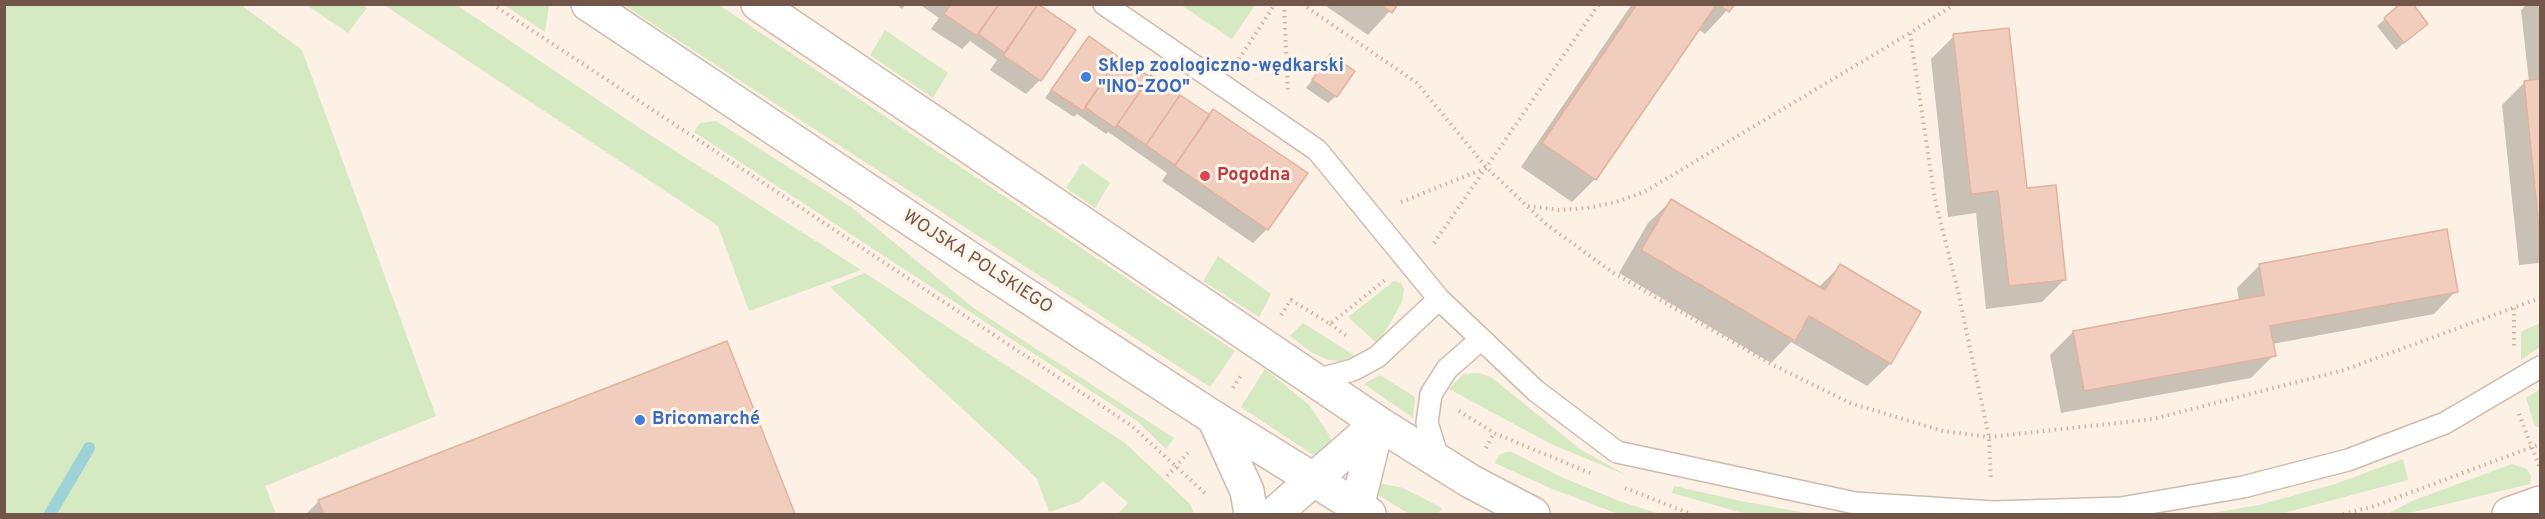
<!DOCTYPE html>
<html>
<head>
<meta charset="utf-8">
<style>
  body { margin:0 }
  #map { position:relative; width:2545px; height:519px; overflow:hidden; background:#fcf1e4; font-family:Overpass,sans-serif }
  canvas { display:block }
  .frame { position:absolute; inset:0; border:6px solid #73564a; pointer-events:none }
</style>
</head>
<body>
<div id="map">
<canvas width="2545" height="519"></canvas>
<div class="frame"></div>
</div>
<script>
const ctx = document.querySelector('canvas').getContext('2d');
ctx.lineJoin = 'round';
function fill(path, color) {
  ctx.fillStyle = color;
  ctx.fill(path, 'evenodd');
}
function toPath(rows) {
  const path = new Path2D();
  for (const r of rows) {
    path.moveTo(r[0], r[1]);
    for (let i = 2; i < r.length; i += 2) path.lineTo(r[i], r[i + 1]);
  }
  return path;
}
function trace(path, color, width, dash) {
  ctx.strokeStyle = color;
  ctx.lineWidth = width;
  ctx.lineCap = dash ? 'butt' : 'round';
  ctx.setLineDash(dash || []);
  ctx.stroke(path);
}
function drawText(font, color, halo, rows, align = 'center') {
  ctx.font = font + ' Overpass,sans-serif';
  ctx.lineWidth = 6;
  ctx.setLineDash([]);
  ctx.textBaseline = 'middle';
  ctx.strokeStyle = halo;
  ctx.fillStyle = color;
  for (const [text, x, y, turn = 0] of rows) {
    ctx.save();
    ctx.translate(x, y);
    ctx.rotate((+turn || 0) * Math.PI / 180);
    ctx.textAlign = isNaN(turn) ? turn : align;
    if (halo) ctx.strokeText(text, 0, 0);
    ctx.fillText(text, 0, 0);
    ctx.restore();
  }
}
fill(toPath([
  [4,5,241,5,302,50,436,416,265,486,276,514,5,514],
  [306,5,362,5,367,8,348,33],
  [384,5,457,5,641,129,861,270,749,311,718,226],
  [504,5,549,5,545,32],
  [624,5,719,5,1235,351,1210,387],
  [1181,5,1255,4,1255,5,1232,39],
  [885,30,948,73,933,98,870,55],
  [716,121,851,207,975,309,1174,438,1166,449,1137,421,694,132,700,123],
  [1082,163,1110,183,1095,208,1066,188],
  [1218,256,1271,294,1259,317,1203,281],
  [865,273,1125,443,1190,504,1194,514,1118,514,1128,503,1103,481,1079,502,1049,512,1037,479,1020,462,830,287],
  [1394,281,1401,283,1404,289,1402,302,1378,344,1348,317],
  [1303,323,1357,357,1340,361,1328,360,1311,352,1290,336],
  [2540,323,2540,347,2521,360,2521,332],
  [1265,369,1309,405,1329,435,1333,447,1316,457,1241,407],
  [1479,373,1491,377,1580,449,1626,475,1551,444,1449,389,1463,374],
  [1380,375,1415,397,1413,418,1364,384],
  [2540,389,2540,428,2535,426,2526,398],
  [1506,452,1512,452,1559,476,1619,501,1660,514,1618,514,1550,488,1495,463,1499,455],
  [2403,459,2408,480,2280,514,2207,514,2259,505,2335,484],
  [2512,464,2527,469,2531,476,2530,484,2405,514,2387,514,2412,501],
  [1374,482,1403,488,1442,508,1438,514,1409,514,1372,491],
  [1674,486,1741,501,1811,514,1746,514,1672,493]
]), '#d5e9c3');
fill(toPath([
  [896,4,906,4,902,9],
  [919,4,1036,4,1040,80,1026,94,990,70,997,60,970,41,962,49,931,29,939,18],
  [1323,4,1396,4,1368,35],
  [1632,4,1733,4,1705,34,1698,29,1595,179,1572,202,1521,167],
  [2527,4,2540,4,2540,263,2519,265,2502,105,2525,82,2529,82,2521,10],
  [2385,19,2426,24,2396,50,2377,26],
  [1954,36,2065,279,2042,302,1986,309,1976,213,1948,217,1931,59],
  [1089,38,1209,116,1267,229,1253,243,1162,181,1167,173,1108,132,1106,134,1077,114,1074,117,1045,98],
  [1331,56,1336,96,1328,103,1306,88],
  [1671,201,1818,288,1840,266,1919,313,1890,364,1867,386,1791,342,1771,363,1619,273,1648,223],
  [2260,265,2456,291,2434,314,2272,344,2274,355,2251,378,2061,413,2050,355,2073,332,2239,301,2237,288],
  [726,343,793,514,306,514,319,501]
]), '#0003');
trace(toPath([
  [50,514,89,448]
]), '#9fd2d6', 12);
const building = toPath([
  [951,4,999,4,977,36,944,14,951,4],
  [999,4,1038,4,1005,53,978,34,999,4],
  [1038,4,1076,30,1041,81,1003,55,1038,4],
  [1379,4,1398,4,1392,13,1379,4],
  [1637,4,1717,4,1596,180,1542,143,1637,4],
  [1718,4,1735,4,1729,12,1718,4],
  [2400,4,2413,4,2428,24,2404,43,2384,18,2400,4],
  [2009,28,2027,188,2056,185,2066,280,2009,286,1998,191,1971,194,1953,34,2009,28],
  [1089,36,1119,57,1083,111,1051,90,1089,36],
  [1330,54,1355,71,1337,97,1312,80,1330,54],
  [1119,57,1150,77,1115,128,1085,107,1119,57],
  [1151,75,1180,95,1146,145,1117,125,1151,75],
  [2540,79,2540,238,2524,81,2540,79],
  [1180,95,1210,115,1175,165,1146,145,1180,95],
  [1213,109,1308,173,1268,230,1175,166,1213,109],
  [1671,199,1825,290,1840,264,1921,312,1891,364,1809,316,1795,341,1641,250,1671,199],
  [2447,229,2458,292,2270,326,2276,356,2084,391,2073,331,2264,295,2259,264,2447,229],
  [727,341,795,514,324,514,318,500,727,341]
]);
fill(building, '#f0cdbc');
trace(building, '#e3b29d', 1.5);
const lane = toPath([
  [1104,4,1317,150,1439,299,1536,391,1617,452,1855,503,1993,512,2121,508,2243,487,2348,460,2445,423,2540,367],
  [1315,380,1353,370,1377,357,1439,299],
  [1439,461,1427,423,1431,394,1447,369,1480,340]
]);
const street = toPath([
  [1214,418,1247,491,1251,514],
  [1274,514,1313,480]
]);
const secondary = toPath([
  [588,4,969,258,1214,418,1369,514],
  [758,4,1378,423,1470,481,1533,514],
  [1313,480,1378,423],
  [1357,507,1378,423],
  [2509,514,2540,503]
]);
trace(lane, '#cfbaad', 24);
trace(street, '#cfbaad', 36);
trace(secondary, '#d2b9ab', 36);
trace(toPath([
  [492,4,1132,426,1208,496],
  [1284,4,1288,94],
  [1302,4,1417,83,1486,167,1546,224,1612,272,1773,365,1850,403,1943,431,1989,437,2153,419,2344,370,2540,298],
  [1955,4,1910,33,1935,200,1957,287,1989,437,1991,481],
  [1239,59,1275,4],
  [1401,202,1486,168],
  [1528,206,1559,210,1587,208,1616,202,1644,192,1910,33],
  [1434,243,1599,4],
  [2514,308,2514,347],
  [1281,315,1291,300,1330,324,1385,280],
  [1330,324,1348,337],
  [1233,388,1242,374],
  [1459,411,1494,433,1590,473],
  [2519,414,2540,468],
  [1486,448,1494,433],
  [1167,476,1188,453],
  [1625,488,1691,514],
  [2343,514,2372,507,2540,444]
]), '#d5b09f', 4, [1.5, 4.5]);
trace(lane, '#fff', 21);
trace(street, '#fff', 33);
trace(secondary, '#fff', 33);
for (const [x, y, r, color] of [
  [1086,77,6,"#3f7fe0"],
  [1205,176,6,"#e0444e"],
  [640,420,6,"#3f7fe0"]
]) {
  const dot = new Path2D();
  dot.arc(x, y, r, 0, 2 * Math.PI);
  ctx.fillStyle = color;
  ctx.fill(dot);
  trace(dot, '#fff5ea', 2);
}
drawText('bold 18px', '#366cbe', '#fff5ea', [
  ["Sklep zoologiczno-wędkarski",1098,67],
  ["\"INO-ZOO\"",1098,88],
  ["Bricomarché",652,420]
], 'left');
drawText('bold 18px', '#be3a42', '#fff5ea', [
  ["Pogodna",1217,176]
], 'left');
drawText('18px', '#73564a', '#fff5ea', [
  ["WOJSKA POLSKIEGO",977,263,33]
]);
</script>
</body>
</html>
